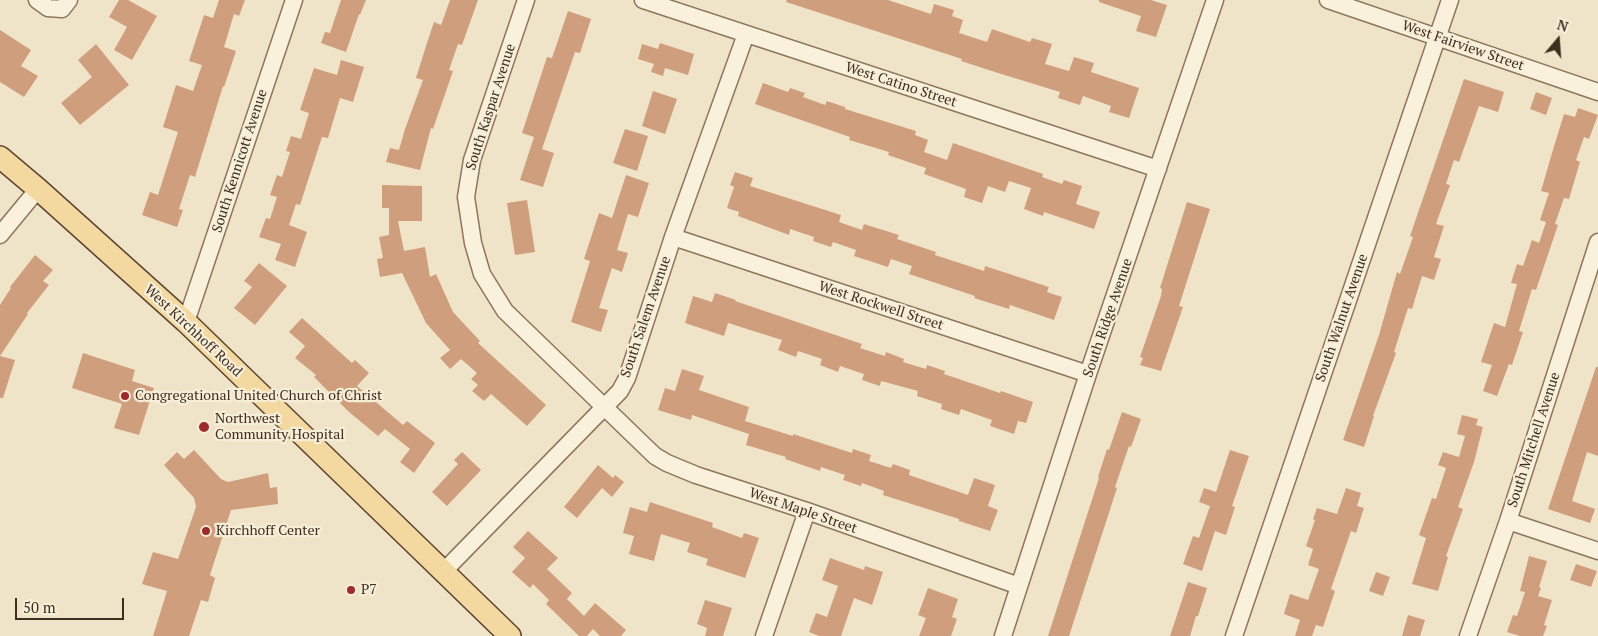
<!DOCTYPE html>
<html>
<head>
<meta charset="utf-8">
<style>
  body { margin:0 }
  #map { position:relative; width:1598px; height:636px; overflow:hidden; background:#f0e4c8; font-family:"PT Serif",serif }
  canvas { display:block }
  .north { position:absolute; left:1533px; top:15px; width:50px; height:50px; -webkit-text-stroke:4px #f7eed8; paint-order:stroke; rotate:18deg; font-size:14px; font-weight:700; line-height:20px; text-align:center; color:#3d2e20 }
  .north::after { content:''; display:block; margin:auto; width:18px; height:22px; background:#3d2e20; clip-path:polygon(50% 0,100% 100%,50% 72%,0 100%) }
  .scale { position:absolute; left:15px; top:598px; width:109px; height:22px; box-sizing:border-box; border:2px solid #3d2e20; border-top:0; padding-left:6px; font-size:15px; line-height:18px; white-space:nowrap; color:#3d2e20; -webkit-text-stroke:4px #f7eed8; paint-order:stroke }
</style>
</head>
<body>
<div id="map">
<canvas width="1598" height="636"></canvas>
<div class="north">N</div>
<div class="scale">50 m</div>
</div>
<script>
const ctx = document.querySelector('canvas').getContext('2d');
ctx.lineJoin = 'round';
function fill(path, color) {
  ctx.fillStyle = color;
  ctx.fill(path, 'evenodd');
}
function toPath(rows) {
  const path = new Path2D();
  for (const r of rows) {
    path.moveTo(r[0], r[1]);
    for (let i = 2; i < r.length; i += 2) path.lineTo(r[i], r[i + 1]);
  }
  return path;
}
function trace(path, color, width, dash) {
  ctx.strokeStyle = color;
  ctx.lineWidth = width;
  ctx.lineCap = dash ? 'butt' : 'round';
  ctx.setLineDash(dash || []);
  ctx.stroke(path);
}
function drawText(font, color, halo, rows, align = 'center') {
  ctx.font = font + ' "PT Serif",serif';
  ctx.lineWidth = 4.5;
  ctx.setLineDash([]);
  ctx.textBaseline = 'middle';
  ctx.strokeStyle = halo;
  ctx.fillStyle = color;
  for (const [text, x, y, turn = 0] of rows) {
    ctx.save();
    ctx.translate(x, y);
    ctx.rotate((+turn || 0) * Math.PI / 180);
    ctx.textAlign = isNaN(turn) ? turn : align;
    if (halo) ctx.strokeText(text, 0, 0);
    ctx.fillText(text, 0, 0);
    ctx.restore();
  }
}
fill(toPath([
  [119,0,128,0,157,16,132,60,114,50,127,27,109,17],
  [219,0,245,0,239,16,234,14,224,47,236,51,224,87,223,86,195,177,190,175,179,209,183,210,177,227,142,215,150,192,158,195,178,132,163,127,176,85,193,91,202,65,189,61,204,15,213,18],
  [341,0,366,0,360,15,359,14,346,52,321,43,325,32,330,33],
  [450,0,478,0,462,45,458,44,449,70,453,71,433,129,431,128,420,170,386,162,390,148,399,150,405,129,423,80,416,78,427,43,434,22,441,25],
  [787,0,888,0,931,14,934,4,954,10,952,16,963,20,959,33,987,42,992,29,1030,42,1032,38,1052,44,1045,64,1069,71,1074,57,1094,63,1091,72,1139,88,1129,118,1109,112,1111,106,1083,96,1080,105,1058,98,1060,92,998,73,961,61,962,59,786,2],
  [1099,0,1151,0,1167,5,1156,37,1136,31,1141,16,1099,2],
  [568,11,591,19,580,53,575,52,542,149,554,153,543,187,520,180,534,137,522,133,547,57,552,58],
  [0,30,31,50,21,66,38,76,24,97,0,82],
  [660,43,694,54,688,75,665,68,663,76,651,72,654,64,638,59,642,44,658,49],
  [96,44,129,85,80,125,61,103,92,77,78,60],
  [341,60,364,67,353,102,340,98,328,138,322,137,300,205,296,204,289,225,307,232,295,267,275,260,281,244,259,237,266,218,270,219,277,197,270,195,277,175,282,177,290,152,286,151,291,136,301,139,309,113,300,110,314,68,337,75],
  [1464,79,1504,92,1498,112,1479,106,1459,162,1454,160,1446,184,1450,185,1436,224,1444,226,1434,257,1441,259,1434,280,1422,276,1412,309,1408,308,1394,352,1396,353,1373,416,1374,416,1364,447,1343,440,1379,335,1397,272,1400,274,1413,237,1410,236],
  [763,83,788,92,790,88,805,93,803,97,825,105,827,101,845,107,845,109,916,131,915,135,928,140,924,152,947,160,953,143,1043,174,1042,177,1062,184,1064,180,1082,186,1076,204,1100,212,1094,229,1044,212,1043,216,1024,209,1031,188,1009,181,1005,192,988,186,982,203,964,197,966,189,924,174,926,168,888,155,889,152,849,140,850,137,755,104],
  [653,91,677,99,665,134,642,126],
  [1536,92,1552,98,1546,115,1530,109],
  [1578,108,1598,115,1589,139,1584,137,1576,160,1580,162,1569,199,1564,198,1555,224,1558,225,1536,290,1532,289,1519,331,1523,332,1512,365,1509,364,1497,396,1483,391,1492,365,1481,362,1494,323,1505,327,1517,284,1511,283,1517,264,1523,266,1532,240,1539,243,1546,222,1540,220,1549,193,1541,191,1552,153,1564,114,1575,117],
  [625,129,648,136,637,171,613,163],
  [735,172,753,178,750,186,841,215,839,222,862,230,864,224,899,235,897,239,936,252,935,255,984,271,985,266,1049,287,1047,292,1062,297,1054,320,1010,305,1009,309,974,298,975,296,909,274,912,266,891,259,888,267,854,256,856,250,833,242,831,247,813,241,814,237,790,229,789,235,738,216,739,212,727,208,734,187,730,185],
  [626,175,649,183,638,217,628,214,617,250,628,253,622,272,612,268,599,308,608,310,601,332,571,322,590,261,584,259,599,213,612,218],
  [382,185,422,186,422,221,398,221,404,251,425,247,430,277,436,274,453,312,480,341,478,343,546,405,527,426,491,394,484,401,472,391,478,385,471,379,477,373,461,359,450,369,440,358,450,350,426,323,402,273,380,277,377,259,383,258,379,237,389,235,389,208,382,208],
  [527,200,535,252,515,255,507,203],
  [1187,202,1210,209,1179,306,1183,307,1161,371,1140,365,1143,358,1140,357,1161,296,1162,289,1160,288],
  [35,255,53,270,43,281,49,285,27,313,28,314,0,356,15,360,3,398,0,398,0,305,11,288,10,287],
  [259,263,287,286,255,325,234,308,252,287,244,281],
  [715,293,736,300,735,301,862,344,860,348,885,356,886,352,904,359,903,362,926,369,927,365,945,371,944,374,1000,393,1001,391,1033,402,1026,423,1018,421,1014,434,990,426,992,420,961,409,959,415,941,409,942,404,917,396,918,391,881,381,880,386,862,380,864,374,840,366,838,372,820,365,822,359,798,351,796,357,778,350,782,340,728,323,724,336,685,323,693,296,712,302],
  [302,318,352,363,355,360,369,373,357,386,403,425,407,421,435,443,414,473,400,462,410,449,385,429,378,436,349,412,314,377,316,375,295,358,305,346,289,332],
  [83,353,135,370,132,381,154,388,139,435,114,428,122,404,72,388],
  [1596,367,1598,367,1598,456,1587,452,1572,501,1595,509,1590,523,1548,509],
  [682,369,704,376,699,390,749,407,745,421,793,436,793,434,852,453,853,449,871,455,869,461,891,468,893,464,910,470,909,475,968,495,974,478,995,485,988,506,998,510,990,531,959,521,959,519,883,495,884,491,862,483,861,486,843,480,845,475,821,467,820,471,785,459,786,457,746,445,749,434,692,415,691,420,658,410,665,388,675,391],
  [1122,412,1141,419,1131,447,1129,446,1115,487,1117,488,1069,636,1048,636,1099,478,1098,477,1107,449,1109,450],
  [1462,415,1478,419,1476,425,1483,427,1474,462,1458,507,1463,509,1446,556,1448,557,1438,591,1412,584,1426,538,1419,535,1432,498,1436,499,1446,468,1438,465,1443,452,1459,457,1465,436,1457,434],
  [194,450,221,479,228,482,268,473,270,488,277,487,278,504,231,510,210,575,215,578,208,602,201,600,189,636,153,636,167,591,142,584,153,552,178,559,196,507,194,498,164,465,177,452,184,459],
  [1230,450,1249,456,1232,506,1235,507,1226,535,1215,531,1202,571,1183,564,1193,536,1199,538,1210,506,1199,502,1204,488,1216,492],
  [462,452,481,470,447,506,432,492,458,464,454,460],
  [598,465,613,478,615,475,624,482,612,497,602,488,577,518,564,507],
  [1346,488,1361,493,1357,506,1364,508,1356,533,1351,531,1331,589,1335,591,1323,627,1316,625,1312,636,1295,636,1300,620,1284,614,1290,594,1308,600,1319,569,1308,565,1313,549,1306,546,1315,520,1313,519,1317,508,1337,514],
  [650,502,713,523,712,527,742,538,744,533,759,538,745,578,706,565,708,559,687,552,690,543,661,534,654,561,629,554,634,536,623,533,630,507,647,512],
  [528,531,558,558,547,569,572,593,567,599,584,616,595,603,626,630,621,636,600,636,593,629,587,636,579,636,546,604,549,600,533,584,530,588,512,572,525,558,513,547],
  [1529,556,1547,561,1539,587,1541,588,1538,596,1552,600,1544,625,1547,626,1543,636,1520,636,1507,632,1513,615,1517,616,1525,592,1520,591],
  [830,558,864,570,865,566,883,572,872,605,854,598,841,636,819,636,809,632,816,613,827,617,838,586,822,580],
  [1576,564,1597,571,1591,587,1570,580],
  [1376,572,1390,577,1383,596,1369,591],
  [1188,582,1207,588,1198,616,1196,616,1190,636,1170,636],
  [928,588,958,599,952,617,957,619,951,636,919,636,926,618,918,615],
  [705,600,732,608,723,636,705,636,707,628,697,624],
  [1408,615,1425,620,1420,636,1402,636]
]), '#cf9f7d');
const minor = toPath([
  [37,0,48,8,62,9,69,0],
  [526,0,472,160,466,197,473,243,482,274,505,311,655,456,667,463,696,475,807,511,1019,586],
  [643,0,1158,169],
  [1328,0,1598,92],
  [0,235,38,189],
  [673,237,1088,374],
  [186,322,294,0],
  [1508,521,1598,551],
  [444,571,620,391,627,378,673,237,746,34],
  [764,636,807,511],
  [1003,636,1088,374,1215,0],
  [1234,636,1450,0],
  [1468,636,1508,521,1598,242]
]);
const major = toPath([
  [0,157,38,189,186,322,510,636]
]);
trace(minor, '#8d765c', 19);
trace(major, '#5b4430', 24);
trace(minor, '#faf1dc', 16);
trace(major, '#f3d9a0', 21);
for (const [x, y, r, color] of [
  [125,396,5,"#9e2a2b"],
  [204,427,6,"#9e2a2b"],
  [206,531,5,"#9e2a2b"],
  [351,590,5,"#9e2a2b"]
]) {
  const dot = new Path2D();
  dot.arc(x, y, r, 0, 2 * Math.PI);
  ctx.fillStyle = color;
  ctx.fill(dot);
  trace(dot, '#f7eed8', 2);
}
drawText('14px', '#3d2e20', '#f7eed8', [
  ["West Fairview Street",1463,46,19],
  ["West Catino Street",901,85,18],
  ["South Kaspar Avenue",491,107,-72],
  ["South Kennicott Avenue",240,161,-72],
  ["West Rockwell Street",881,306,18],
  ["South Salem Avenue",646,317,-71],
  ["South Ridge Avenue",1108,318,-71],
  ["South Walnut Avenue",1342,318,-71],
  ["West Kirchhoff Road",193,331,43],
  ["South Mitchell Avenue",1534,440,-72],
  ["West Maple Street",803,511,19]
]);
drawText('14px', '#3d2e20', '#f7eed8', [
  ["Congregational United Church of Christ",135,396],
  ["Northwest",215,419],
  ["Community Hospital",215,435],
  ["Kirchhoff Center",216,531],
  ["P7",361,590]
], 'left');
</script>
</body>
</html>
